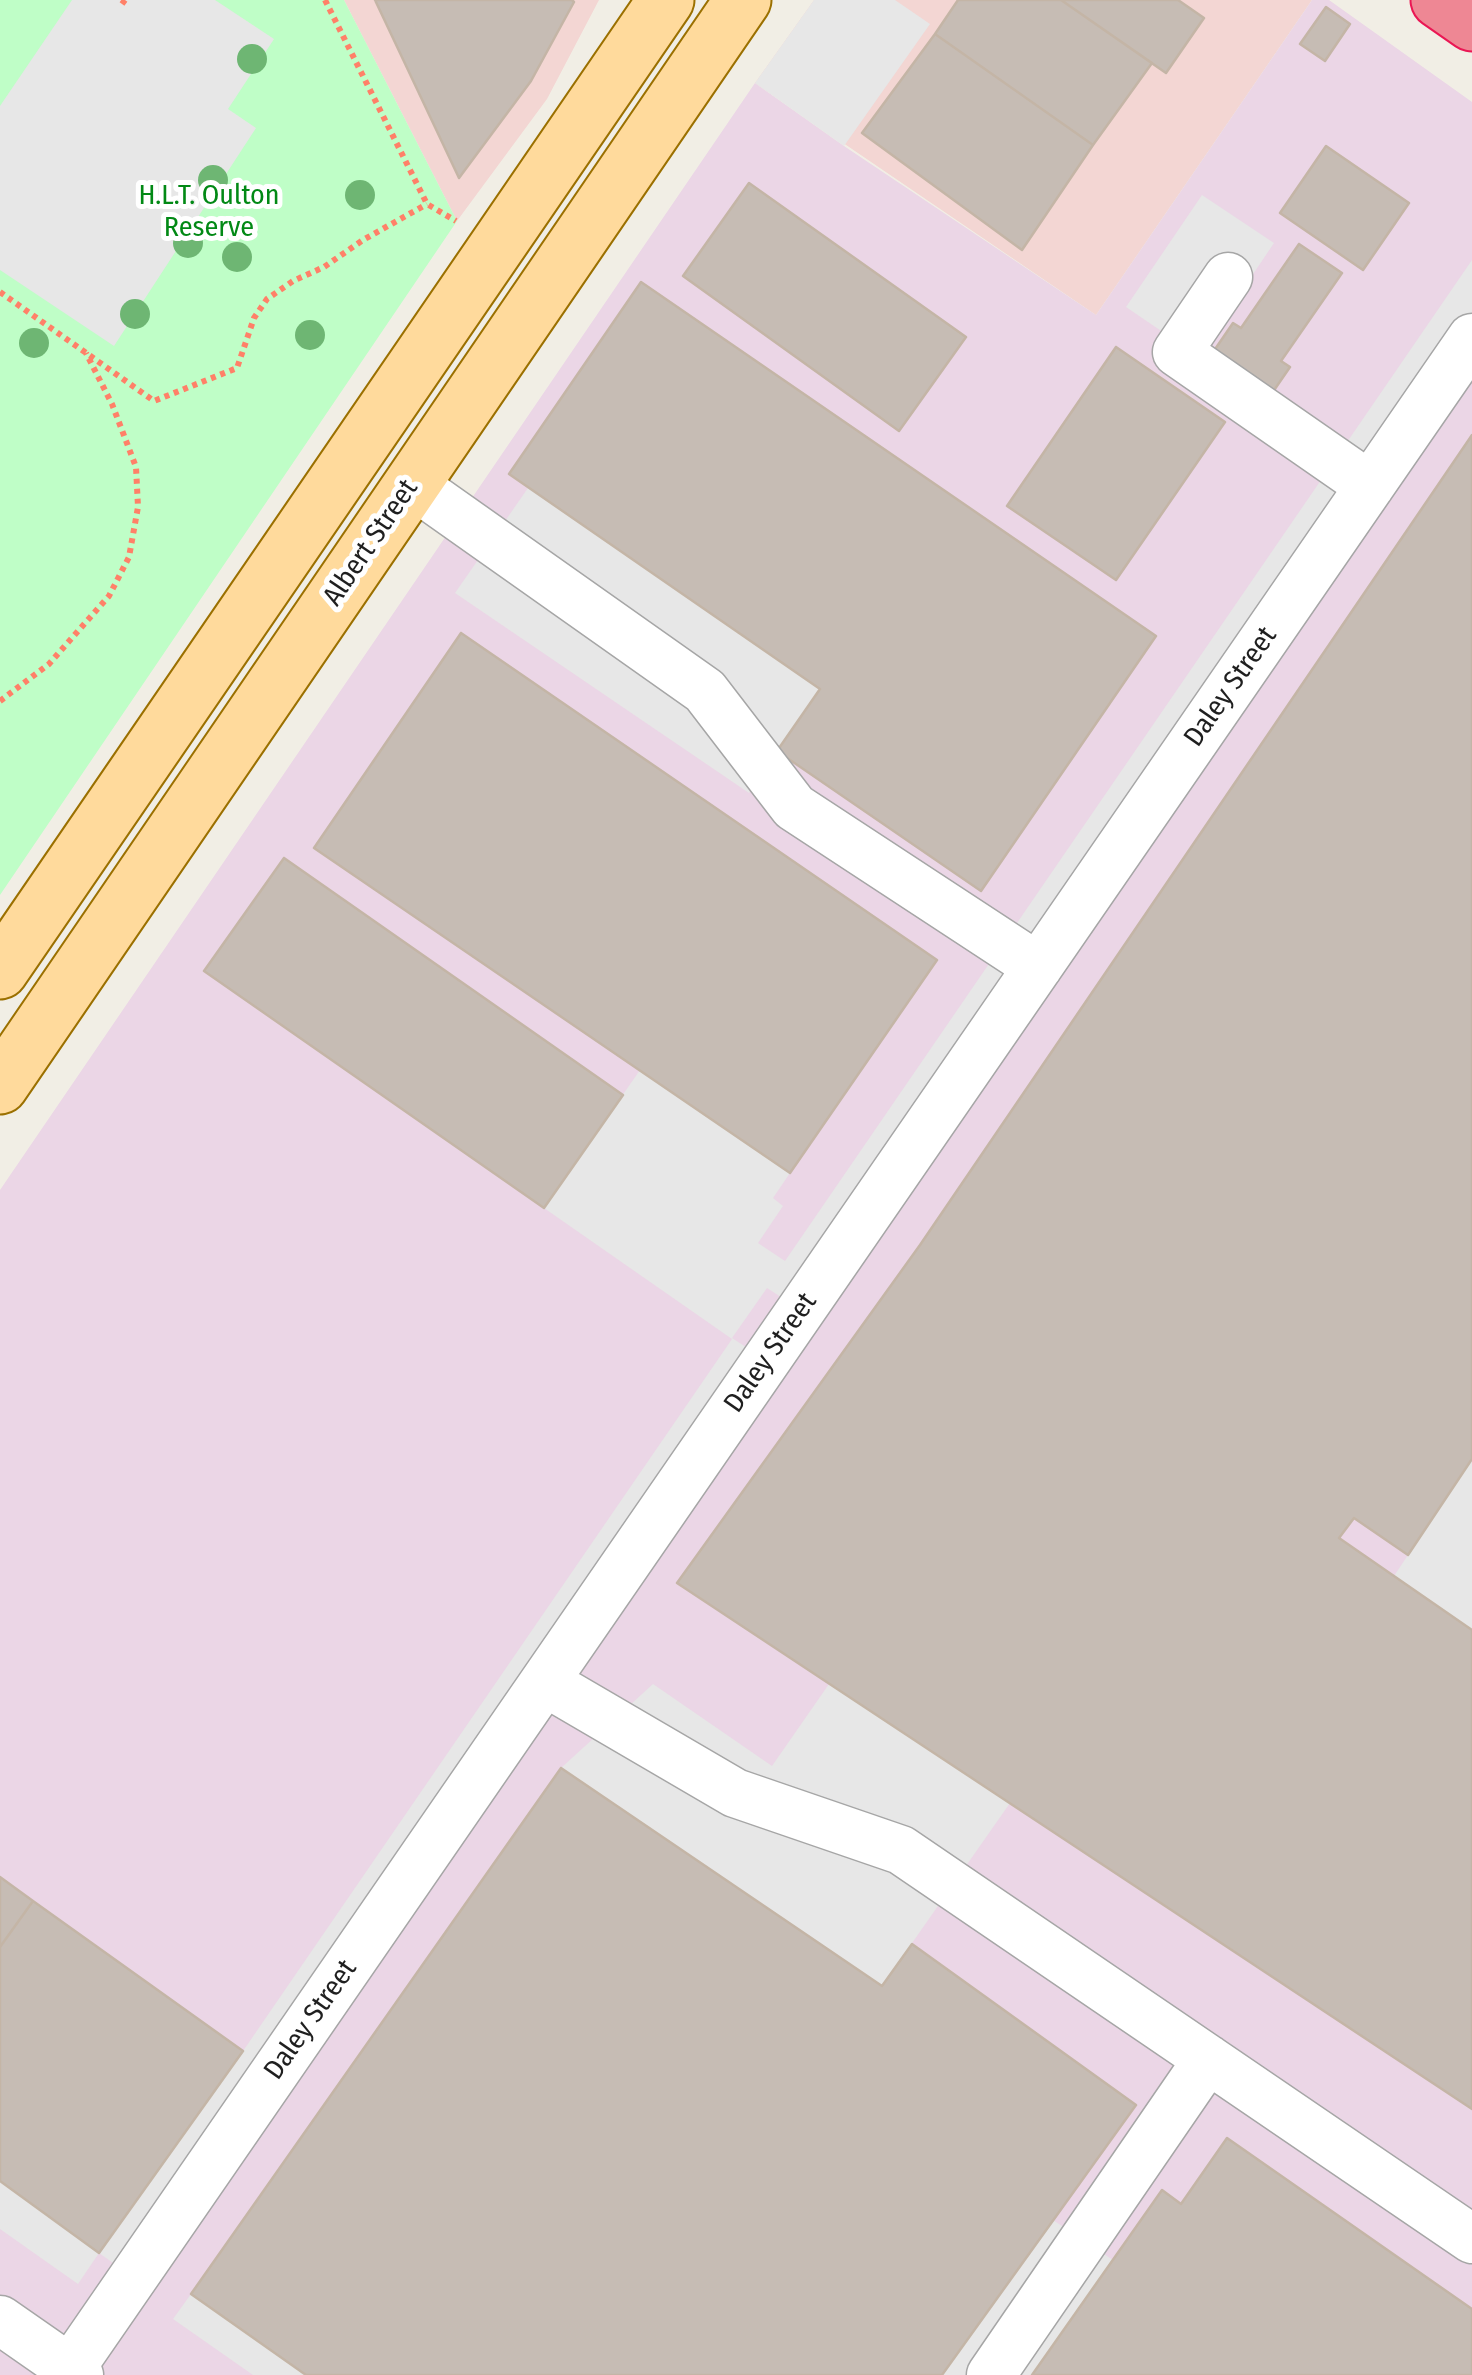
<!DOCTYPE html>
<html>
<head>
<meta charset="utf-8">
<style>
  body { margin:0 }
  canvas { display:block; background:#f1eee5 }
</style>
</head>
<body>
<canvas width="1472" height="2375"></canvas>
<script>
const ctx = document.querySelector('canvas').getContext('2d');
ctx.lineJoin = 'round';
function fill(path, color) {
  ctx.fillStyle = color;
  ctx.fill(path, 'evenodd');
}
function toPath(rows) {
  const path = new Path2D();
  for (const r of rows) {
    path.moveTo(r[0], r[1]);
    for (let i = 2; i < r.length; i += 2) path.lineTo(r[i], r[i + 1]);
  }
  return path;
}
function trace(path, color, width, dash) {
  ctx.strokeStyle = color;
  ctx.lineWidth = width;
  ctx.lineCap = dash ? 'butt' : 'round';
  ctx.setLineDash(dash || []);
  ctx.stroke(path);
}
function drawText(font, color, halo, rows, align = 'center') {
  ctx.font = font + ' "Fira Sans Condensed",sans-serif';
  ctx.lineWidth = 10;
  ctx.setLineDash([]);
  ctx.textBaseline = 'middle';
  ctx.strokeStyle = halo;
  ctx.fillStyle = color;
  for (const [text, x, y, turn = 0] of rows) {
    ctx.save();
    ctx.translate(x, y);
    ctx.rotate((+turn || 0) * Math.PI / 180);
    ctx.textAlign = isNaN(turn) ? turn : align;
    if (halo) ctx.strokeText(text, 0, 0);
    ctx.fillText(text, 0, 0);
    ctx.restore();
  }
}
fill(toPath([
  [344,0,599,0,547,99,457,221],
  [814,0,1312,0,1096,315,755,83]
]), '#f3d6d3');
fill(toPath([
  [1312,0,1329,0,1472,102,1472,2375,0,2375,0,1190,755,83,844,146,1096,315]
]), '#ebd6e6');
fill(toPath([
  [0,0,344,0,457,221,0,895]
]), '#bffec7');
fill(toPath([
  [72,0,215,0,274,39,228,109,256,128,114,346,0,270,0,106],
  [814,0,895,0,930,24,844,146,755,83],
  [1202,195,1274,243,1198,356,1126,307],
  [1472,260,1472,338,801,1310,767,1288,732,1338,766,1360,133,2277,99,2253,78,2284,0,2229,0,2181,100,2252,243,2051,732,1339,544,1208,640,1070,790,1173,773,1198,783,1206,758,1243,785,1261],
  [528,488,820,689,749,793,455,593],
  [1472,1459,1472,1630,1394,1576],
  [653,1684,772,1766,829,1684,1010,1803,882,1986,561,1768],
  [1053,2220,1113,2260,1032,2375,942,2375],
  [191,2294,306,2375,253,2375,173,2319]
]), '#e7e7e7');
const building = toPath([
  [375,0,572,0,574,2,531,81,459,178,375,0],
  [958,0,1061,0,1152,63,1093,145,935,34,958,0],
  [1061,0,1178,0,1204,18,1166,73,1061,0],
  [1326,7,1350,24,1325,61,1300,44,1326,7],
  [935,34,1093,145,1022,250,862,133,935,34],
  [1326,146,1409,203,1363,270,1280,213,1326,146],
  [749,183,966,337,899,431,683,276,749,183],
  [1299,244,1342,273,1281,361,1290,367,1268,399,1209,358,1233,323,1241,328,1299,244],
  [641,282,1156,636,981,891,777,751,820,689,509,474,641,282],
  [1116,347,1225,422,1116,580,1007,506,1116,347],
  [1472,435,1472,1459,1408,1555,1354,1518,1339,1538,1472,1630,1472,2109,677,1583,920,1245,1472,435],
  [461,633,937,960,790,1173,314,848,461,633],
  [284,858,623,1095,544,1208,204,971,284,858],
  [561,1768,882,1986,912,1944,1136,2105,942,2375,306,2375,191,2294,561,1768],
  [0,1877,33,1901,0,1947,0,1877],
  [33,1901,243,2051,99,2253,0,2181,0,1947,33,1901],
  [1227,2138,1472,2309,1472,2375,1032,2375,1162,2190,1181,2204,1227,2138]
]);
fill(building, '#c6bcb4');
trace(building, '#c4b5a6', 2.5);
const minor = toPath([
  [1228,277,1177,352,1370,486],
  [412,484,705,691,794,807,1038,967],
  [545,1682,735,1793,901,1850,1472,2239],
  [0,2320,79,2375],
  [70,2369,1472,338],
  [991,2375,1208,2059]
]);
const major = toPath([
  [0,971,666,0],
  [0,1086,743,0]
]);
const highway = toPath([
  [1439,0,1472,23]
]);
trace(minor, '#a6a6a6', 51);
trace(major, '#9b7000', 59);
trace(highway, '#ea1754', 59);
trace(toPath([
  [325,0,427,204,456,221],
  [122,4,125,0],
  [0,292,154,401,237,368,254,318,267,299,293,281,324,267,363,240,427,204],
  [0,701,49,664,109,596,129,557,138,507,136,467,112,404,86,353]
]), '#ff8068', 6, [5, 5]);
trace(minor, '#fff', 48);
trace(major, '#ffda9c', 55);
trace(highway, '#ee8794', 55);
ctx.fillStyle = '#6eb673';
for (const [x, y] of [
  [252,59],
  [213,180],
  [360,195],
  [188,243],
  [237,257],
  [135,314],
  [310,335],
  [34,343]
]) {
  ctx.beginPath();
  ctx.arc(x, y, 15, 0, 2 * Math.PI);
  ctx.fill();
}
drawText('28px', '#028915', '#fff', [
  ["H.L.T. Oulton",209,196],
  ["Reserve",209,228]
]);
drawText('28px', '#1f1f1f', '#fff', [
  ["Albert Street",371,543,-56],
  ["Daley Street",1231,687,-55],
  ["Daley Street",771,1353,-55],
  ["Daley Street",311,2020,-55]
]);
</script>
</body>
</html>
